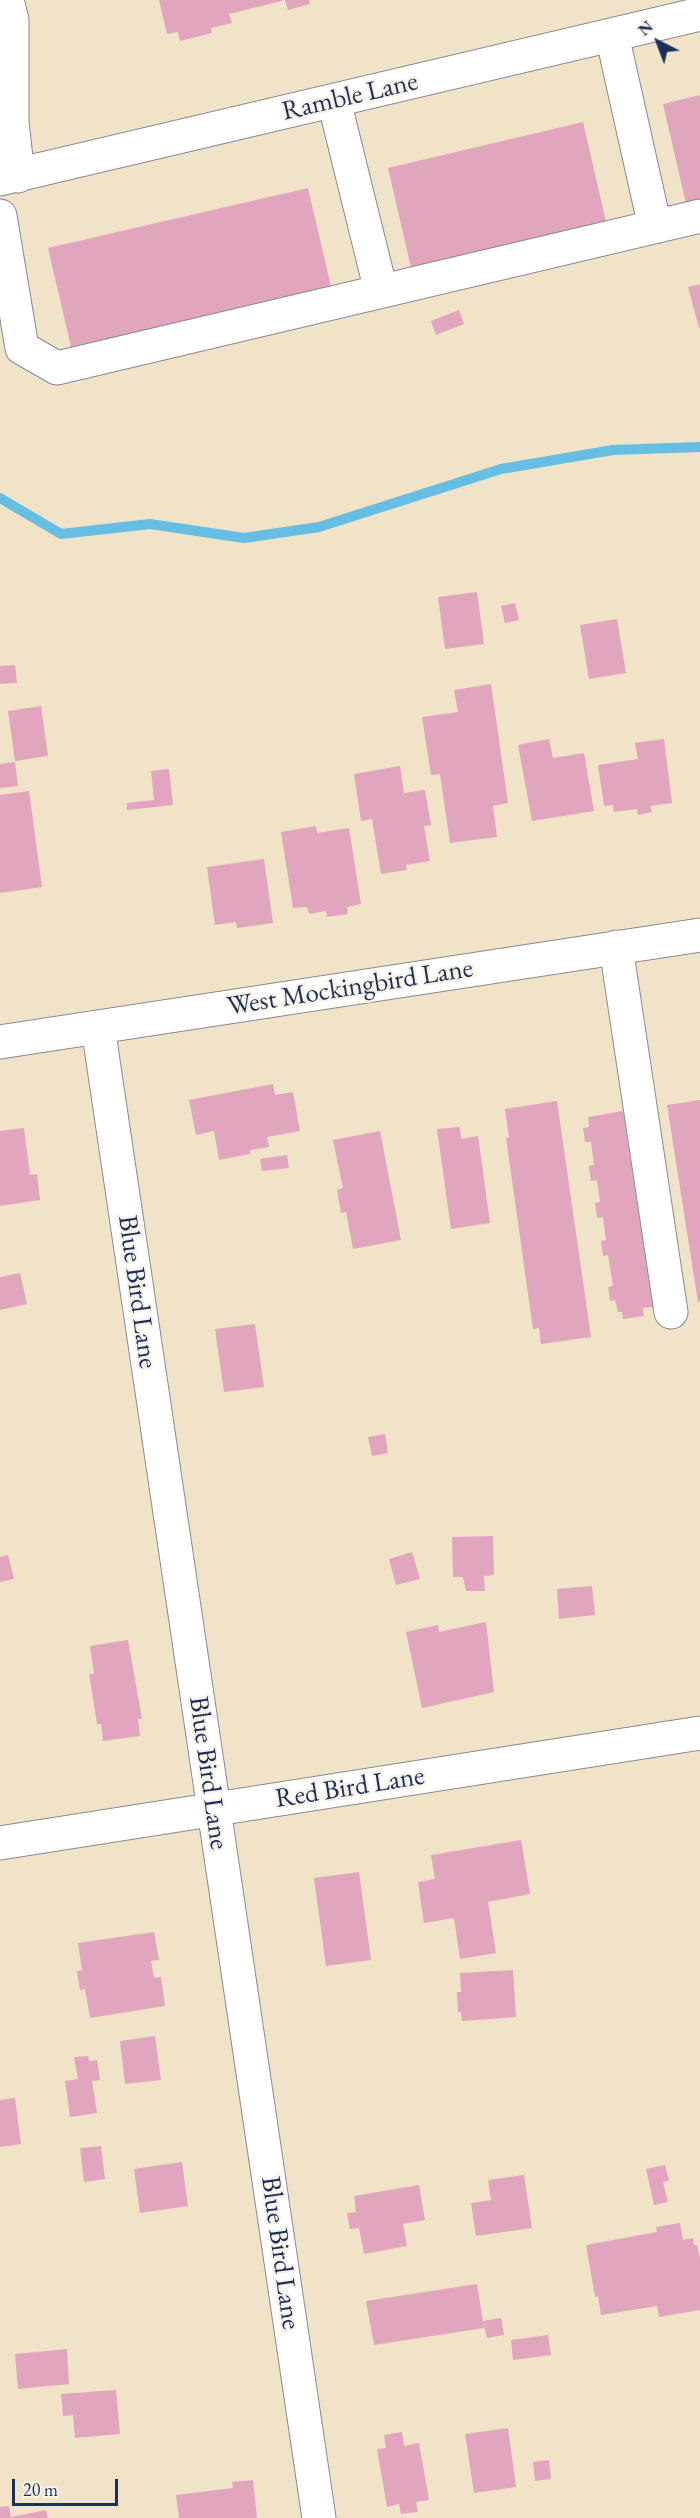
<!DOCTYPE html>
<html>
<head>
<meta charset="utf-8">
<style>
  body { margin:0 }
  #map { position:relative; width:700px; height:2518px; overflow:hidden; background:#f0e3c8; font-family:"EB Garamond",serif }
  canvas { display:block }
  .north { position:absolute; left:628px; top:12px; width:60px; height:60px; -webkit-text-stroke:4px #f7f3e8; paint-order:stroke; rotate:318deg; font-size:16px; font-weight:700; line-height:24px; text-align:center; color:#1b2f5e }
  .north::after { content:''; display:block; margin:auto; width:21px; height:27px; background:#1b2f5e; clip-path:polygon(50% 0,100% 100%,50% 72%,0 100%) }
  .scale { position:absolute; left:12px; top:2479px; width:106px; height:27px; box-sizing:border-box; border:3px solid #1b2f5e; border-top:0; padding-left:8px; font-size:18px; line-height:21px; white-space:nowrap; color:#1b2f5e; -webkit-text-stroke:4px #f7f3e8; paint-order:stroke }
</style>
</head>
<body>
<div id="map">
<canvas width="700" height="2518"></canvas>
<div class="north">N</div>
<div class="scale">20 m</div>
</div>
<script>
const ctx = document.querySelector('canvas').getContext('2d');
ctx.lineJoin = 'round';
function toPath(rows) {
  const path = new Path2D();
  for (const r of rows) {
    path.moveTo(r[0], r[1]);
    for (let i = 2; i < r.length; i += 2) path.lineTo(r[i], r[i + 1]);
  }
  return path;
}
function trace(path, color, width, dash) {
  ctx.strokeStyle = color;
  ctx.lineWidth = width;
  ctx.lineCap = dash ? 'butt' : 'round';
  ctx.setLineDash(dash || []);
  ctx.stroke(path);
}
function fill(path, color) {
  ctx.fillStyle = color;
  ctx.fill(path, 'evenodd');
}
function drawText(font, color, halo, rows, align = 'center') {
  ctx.font = font + ' "EB Garamond",serif';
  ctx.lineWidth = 4.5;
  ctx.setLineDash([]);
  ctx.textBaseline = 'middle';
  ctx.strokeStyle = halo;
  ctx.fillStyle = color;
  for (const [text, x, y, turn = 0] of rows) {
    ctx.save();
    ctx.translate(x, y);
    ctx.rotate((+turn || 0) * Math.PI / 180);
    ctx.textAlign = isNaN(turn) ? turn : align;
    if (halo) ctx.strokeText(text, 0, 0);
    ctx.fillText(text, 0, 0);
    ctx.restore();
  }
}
trace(toPath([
  [0,498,61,534,150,524,244,538,319,527,501,469,613,450,700,447]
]), '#66bfe3', 10);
fill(toPath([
  [159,0,282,0,282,1,229,14,232,23,211,28,212,33,180,41,178,32,167,34],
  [285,0,309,0,310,4,288,10],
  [700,95,700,205,687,208,663,104],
  [583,122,607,226,412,272,388,168],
  [308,188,332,291,72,351,48,248],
  [700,284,700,328,699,328,688,287],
  [459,310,464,324,436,335,431,321],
  [477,592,484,644,445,649,438,597],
  [515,603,519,620,505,623,501,606],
  [617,619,626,673,589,679,580,625],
  [15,665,17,683,0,684,0,666],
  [491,684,508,803,493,806,497,837,450,843,440,774,431,775,422,717,458,712,454,690],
  [41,706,48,756,15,761,8,711],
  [549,739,553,758,584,753,594,811,532,821,518,745],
  [664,739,672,803,650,806,652,812,638,815,637,809,614,812,613,805,604,806,598,765,638,759,635,743],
  [15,762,18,786,0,788,0,764],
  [400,766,404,793,425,790,431,825,424,826,430,861,406,865,407,870,381,874,372,819,361,821,354,774],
  [169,769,173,805,127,810,127,803,154,800,151,771],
  [29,791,42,887,0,893,0,795],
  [316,826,317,833,349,828,361,904,347,907,348,914,327,917,326,911,309,914,307,907,293,908,281,832],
  [264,859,273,923,237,928,236,922,215,925,207,867],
  [273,1084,275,1095,293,1092,300,1131,267,1137,269,1147,250,1150,250,1154,219,1160,214,1131,196,1135,189,1100],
  [700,1100,700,1301,698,1302,667,1105],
  [557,1101,591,1337,541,1344,539,1328,533,1329,506,1138,509,1138,505,1109],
  [623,1111,653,1307,643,1308,644,1316,623,1319,622,1312,618,1312,615,1300,610,1301,608,1287,613,1286,608,1255,603,1256,601,1241,606,1240,603,1217,597,1218,595,1203,600,1202,597,1180,591,1181,589,1166,594,1165,591,1142,585,1142,583,1128,589,1127,588,1117],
  [460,1127,461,1139,478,1136,490,1223,451,1229,437,1129],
  [24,1128,30,1175,37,1174,40,1200,0,1206,0,1131],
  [380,1131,401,1240,353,1249,346,1212,341,1213,337,1190,343,1188,333,1140],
  [287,1155,289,1168,262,1171,260,1159],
  [20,1273,27,1304,0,1310,0,1277],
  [255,1324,264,1387,224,1392,215,1329],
  [385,1434,388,1453,372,1456,368,1437],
  [493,1536,494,1575,484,1576,485,1591,466,1591,463,1577,453,1577,452,1537],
  [412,1552,420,1579,396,1585,389,1559],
  [8,1555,14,1579,0,1582,0,1557],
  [592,1586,595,1615,559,1619,557,1589],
  [486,1622,494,1692,422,1708,406,1632,438,1625,439,1632],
  [128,1640,142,1719,138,1719,140,1736,103,1741,101,1724,97,1724,89,1674,94,1674,90,1646],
  [521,1840,530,1894,488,1902,496,1953,460,1959,454,1918,424,1923,418,1882,435,1879,431,1855],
  [359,1872,371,1960,326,1966,314,1878],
  [154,1932,159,1960,151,1961,154,1978,161,1977,165,2006,90,2018,85,1989,80,1990,77,1971,82,1970,78,1943],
  [513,1970,516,2017,462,2021,461,2012,458,2012,457,1992,461,1992,460,1973],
  [155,2036,161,2080,125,2084,120,2041],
  [88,2056,89,2061,97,2060,100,2080,92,2081,97,2113,70,2117,65,2081,78,2079,74,2057],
  [15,2098,21,2144,0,2147,0,2100],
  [101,2146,105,2179,84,2182,80,2148],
  [182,2162,188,2206,140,2213,134,2169],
  [665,2165,669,2181,663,2182,668,2202,654,2205,646,2169],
  [524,2175,532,2228,476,2236,471,2203,491,2200,488,2180],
  [419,2185,425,2220,403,2224,407,2246,364,2254,359,2228,350,2229,347,2213,356,2212,354,2196],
  [680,2223,683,2240,693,2238,694,2245,697,2245,700,2259,700,2310,659,2317,657,2306,601,2315,598,2296,595,2297,586,2245,657,2232,656,2227],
  [477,2284,484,2328,374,2345,366,2301],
  [501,2318,504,2335,487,2338,483,2321],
  [548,2335,551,2355,513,2360,511,2340],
  [67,2349,69,2384,18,2389,15,2354],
  [116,2390,120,2434,75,2438,73,2415,63,2416,61,2394],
  [508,2428,516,2487,474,2493,465,2434],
  [402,2432,404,2446,419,2443,429,2500,416,2502,418,2512,401,2514,399,2504,387,2507,377,2449,386,2448,384,2435],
  [549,2460,551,2479,535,2481,533,2462],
  [253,2480,257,2518,179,2518,176,2495,233,2488,232,2482],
  [9,2506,11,2517,46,2510,48,2518,0,2518,0,2507]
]), '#e2a5be');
const minor = toPath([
  [7,0,12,20,12,122,18,176],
  [612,35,655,227],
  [334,101,381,291],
  [0,179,700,14],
  [0,216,22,348,57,368,700,216],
  [616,947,671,1312],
  [98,1027,319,2518],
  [0,1042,700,935],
  [0,1843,700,1733]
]);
trace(minor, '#868993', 35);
trace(minor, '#fff', 33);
drawText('27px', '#1b2f5e', '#f7f3e8', [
  ["Ramble Lane",350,97,-13],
  ["West Mockingbird Lane",350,988,-9],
  ["Blue Bird Lane",137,1292,82],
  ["Blue Bird Lane",208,1773,82],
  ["Red Bird Lane",350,1788,-9],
  ["Blue Bird Lane",280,2253,82]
]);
</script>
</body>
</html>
